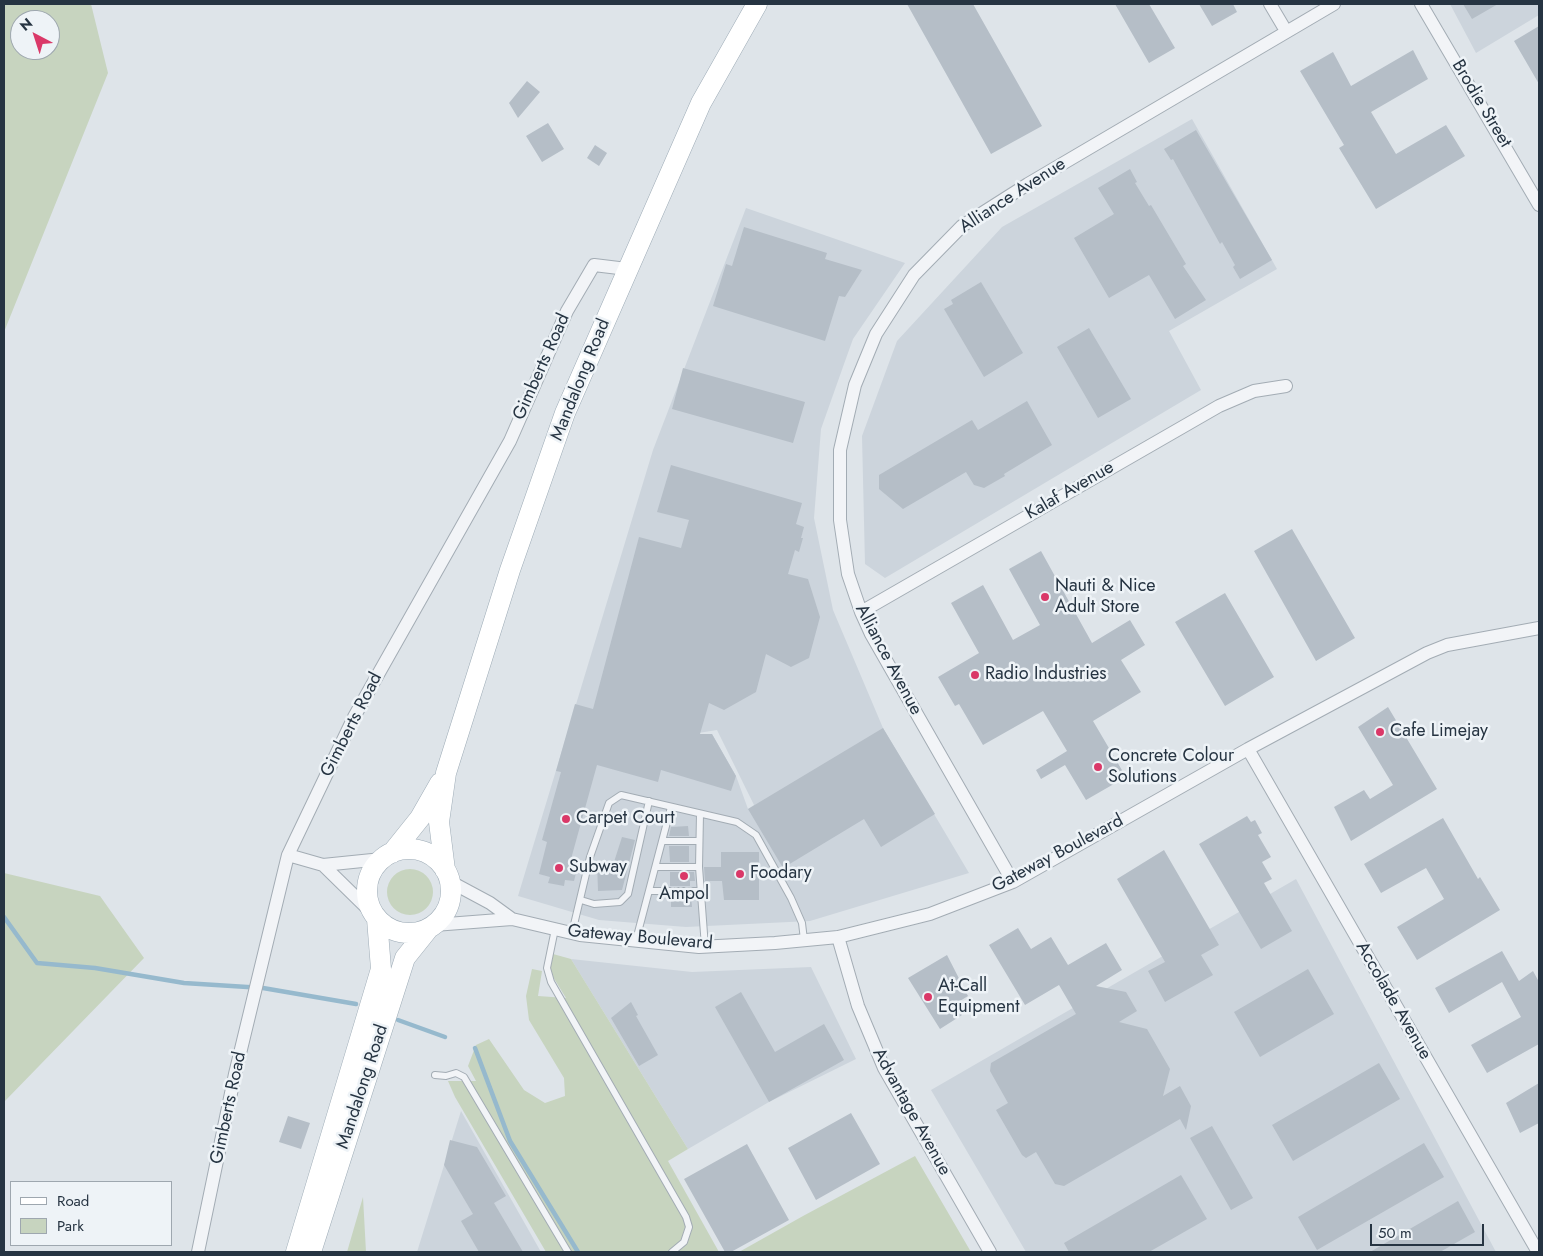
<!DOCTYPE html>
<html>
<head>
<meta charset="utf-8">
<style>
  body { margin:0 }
  #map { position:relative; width:1543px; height:1256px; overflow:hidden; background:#dee4e9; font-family:Jost,sans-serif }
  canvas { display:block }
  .frame { position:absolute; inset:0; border:5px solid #263442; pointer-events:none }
  .legend { position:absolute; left:10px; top:1181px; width:162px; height:65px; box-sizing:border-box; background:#eef3f7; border:1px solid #9ea7af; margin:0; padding:6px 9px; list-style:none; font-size:15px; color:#263442 }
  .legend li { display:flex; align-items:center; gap:10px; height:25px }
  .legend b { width:25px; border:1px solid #9ea7af }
  .north { position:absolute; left:10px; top:10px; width:50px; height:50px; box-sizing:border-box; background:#eef3f7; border:1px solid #9ea7af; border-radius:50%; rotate:320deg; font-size:14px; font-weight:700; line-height:20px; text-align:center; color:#263442 }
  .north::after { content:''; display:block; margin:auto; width:18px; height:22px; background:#da3868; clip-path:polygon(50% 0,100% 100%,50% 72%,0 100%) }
  .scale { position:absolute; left:1370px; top:1224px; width:114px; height:22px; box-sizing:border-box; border:2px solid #263442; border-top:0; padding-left:6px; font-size:15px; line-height:18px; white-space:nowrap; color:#263442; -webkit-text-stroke:4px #eef3f7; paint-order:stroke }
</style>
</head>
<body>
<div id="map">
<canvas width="1543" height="1256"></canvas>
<div class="frame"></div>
<ul class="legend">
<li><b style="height:6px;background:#fff"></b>Road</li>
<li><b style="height:14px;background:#c7d4bf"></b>Park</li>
</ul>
<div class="north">N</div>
<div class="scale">50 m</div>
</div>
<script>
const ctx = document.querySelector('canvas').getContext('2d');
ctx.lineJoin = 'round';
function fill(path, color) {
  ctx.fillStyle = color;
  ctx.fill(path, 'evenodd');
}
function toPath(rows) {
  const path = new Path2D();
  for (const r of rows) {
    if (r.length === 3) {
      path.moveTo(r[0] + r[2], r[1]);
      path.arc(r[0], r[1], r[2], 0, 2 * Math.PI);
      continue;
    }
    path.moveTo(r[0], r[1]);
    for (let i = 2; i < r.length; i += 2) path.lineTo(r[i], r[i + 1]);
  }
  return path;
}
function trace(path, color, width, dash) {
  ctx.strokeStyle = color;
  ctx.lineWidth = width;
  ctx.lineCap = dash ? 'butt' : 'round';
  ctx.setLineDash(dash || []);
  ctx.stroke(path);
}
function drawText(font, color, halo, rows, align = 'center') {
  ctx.font = font + ' Jost,sans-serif';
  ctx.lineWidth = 5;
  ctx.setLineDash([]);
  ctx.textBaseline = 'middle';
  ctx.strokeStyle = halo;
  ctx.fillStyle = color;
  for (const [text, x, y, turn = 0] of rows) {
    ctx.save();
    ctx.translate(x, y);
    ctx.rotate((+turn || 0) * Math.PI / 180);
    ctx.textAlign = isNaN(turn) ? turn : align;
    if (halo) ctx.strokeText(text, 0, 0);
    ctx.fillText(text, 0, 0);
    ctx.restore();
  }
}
fill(toPath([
  [1450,4,1539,4,1539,15,1476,53],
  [1192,119,1277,269,1169,331,1201,390,885,578,865,564,862,436,897,341,1002,227],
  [746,208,905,263,853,339,844,364,821,429,814,518,833,610,883,728,969,873,810,921,686,927,599,920,518,896,653,450],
  [717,730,754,805,748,809,736,776,712,734,692,734],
  [1296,879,1496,1252,1026,1252,931,1090],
  [571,959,692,972,811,967,856,1059,769,1102,688,1149],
  [461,1111,541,1252,417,1252]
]), '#ccd4dc');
fill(toPath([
  [4,4,91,4,108,73,4,332],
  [20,20,50,20,50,50,20,50],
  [410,892,23],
  [4,873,100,896,144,958,4,1102],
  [553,954,571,959,688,1149,668,1161,719,1252,546,1252,455,1097,448,1081,476,1081,468,1066,476,1045,489,1039,524,1090,545,1103,565,1096,564,1078,529,1020,526,996,532,969,542,971,538,996,566,998,550,972],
  [915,1156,971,1252,739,1252,803,1216],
  [363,1197,366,1252,347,1252]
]), '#c7d4bf');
trace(toPath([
  [4,917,37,963,95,968,184,983,263,988,356,1004],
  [398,1020,445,1037],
  [475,1048,510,1141,578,1252]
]), '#96b9cd', 4.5);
fill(toPath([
  [907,4,973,4,1042,126,991,154],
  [1115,4,1149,4,1175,48,1149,63],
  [1199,4,1233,4,1237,12,1212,26],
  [1463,4,1498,4,1472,19],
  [1539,26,1539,84,1514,41],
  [1413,50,1428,79,1371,112,1396,154,1446,125,1465,156,1376,209,1339,148,1344,145,1300,71,1333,52,1351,86],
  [527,81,540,92,518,118,509,103],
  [548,123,564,149,542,162,526,136],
  [1196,130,1272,260,1240,279,1233,267,1235,265,1222,242,1220,244,1173,159,1171,160,1164,149],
  [595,145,607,153,599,166,587,158],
  [1130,169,1137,182,1135,183,1149,206,1151,205,1186,264,1183,266,1206,300,1175,319,1149,275,1109,298,1074,238,1114,214,1098,188],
  [744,227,827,253,825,259,862,270,845,297,839,296,825,341,713,306,726,264,732,266],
  [981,282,1023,353,984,377,944,309,953,304,951,300],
  [1089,328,1131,399,1098,418,1057,347],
  [683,368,805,402,793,443,672,409],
  [1027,401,1052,445,1004,474,1005,476,984,488,974,485,966,472,903,509,879,489,879,475,972,420,978,430],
  [671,465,802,503,796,524,804,527,801,538,803,538,799,552,795,550,788,574,808,579,820,617,809,658,791,667,766,654,756,692,724,710,709,703,700,734,712,734,736,776,731,791,661,770,658,782,597,765,571,859,579,861,574,881,565,880,564,886,548,883,550,877,539,874,547,842,542,840,561,772,556,771,575,704,593,709,639,537,681,548,689,520,657,512],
  [1292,529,1355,638,1316,661,1254,551],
  [1041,551,1092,643,1130,620,1145,645,1121,660,1141,692,1093,721,1126,777,1086,800,1065,765,1041,779,1036,770,1067,751,1043,711,983,745,959,704,955,706,938,677,979,653,951,603,983,585,1013,640,1040,625,1009,569],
  [1225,593,1274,677,1225,706,1175,622],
  [1388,707,1437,789,1351,841,1334,807,1364,790,1370,799,1393,785,1358,727],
  [883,728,935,814,881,847,864,819,783,868,748,809],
  [1247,816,1251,822,1255,820,1262,833,1258,835,1271,857,1262,862,1272,879,1264,883,1292,931,1261,949,1199,844],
  [1443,818,1478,879,1480,877,1500,910,1417,960,1397,927,1444,899,1426,868,1381,893,1364,864],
  [688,826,689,836,669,836,671,827],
  [622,837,635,840,622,890,598,891,597,862,614,862],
  [669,846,689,846,689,862,670,862],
  [1164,850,1219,945,1201,955,1213,975,1165,1002,1148,971,1165,962,1117,879],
  [721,852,759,852,759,900,724,900,722,881,705,881,704,867,721,867],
  [670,872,694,872,695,881,690,881,690,886,670,886],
  [671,896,691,896,692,907,671,907],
  [1018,928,1031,949,1051,937,1068,965,1106,943,1122,970,1096,986,1126,992,1137,1011,1119,1022,1147,1029,1170,1069,1163,1096,1180,1086,1191,1106,1186,1130,1180,1119,1064,1186,1055,1184,1036,1152,1026,1158,1022,1155,996,1110,1008,1103,990,1071,991,1063,1076,1014,1059,985,1025,1005,989,945],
  [1502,951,1519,981,1533,971,1539,982,1539,1044,1487,1073,1471,1045,1521,1017,1502,982,1449,1013,1435,988],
  [947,955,968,996,955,1004,962,1015,940,1029,908,978],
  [1308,969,1334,1014,1260,1057,1234,1012],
  [741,992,775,1052,824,1024,844,1060,769,1102,715,1007],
  [631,1002,638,1015,636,1016,658,1055,639,1066,611,1018],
  [1379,1063,1400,1099,1293,1161,1272,1125],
  [1539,1083,1539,1123,1520,1133,1506,1103],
  [851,1113,880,1164,816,1200,788,1148],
  [288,1116,310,1123,301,1149,279,1142],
  [1212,1126,1253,1198,1231,1210,1190,1138],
  [450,1140,477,1147,506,1196,494,1203,523,1252,479,1252,461,1221,473,1214,444,1165],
  [1424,1143,1444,1177,1317,1250,1298,1217],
  [747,1144,789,1220,731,1252,725,1252,684,1179],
  [1181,1175,1207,1219,1149,1252,1069,1252,1064,1243],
  [1458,1201,1475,1232,1440,1252,1370,1252]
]), '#b5bec7');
const lane = toPath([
  [700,814,699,867,705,947],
  [663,841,699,841],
  [657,867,699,867],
  [650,891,700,891],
  [581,900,594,904,620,902,628,894,649,801],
  [555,929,547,968,551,982,686,1217,689,1227,684,1242,672,1252],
  [572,933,590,857,609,803,621,795,737,822,756,835,791,898,802,923,804,940],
  [636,940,671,807],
  [435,1075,446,1076,456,1073,464,1077,568,1252]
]);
const street = toPath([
  [1270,4,1286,31],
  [1421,4,1539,205],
  [861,612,1219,406,1254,391,1286,386],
  [1248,749,1538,1252],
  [288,855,323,865,382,859],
  [323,865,372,913],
  [449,881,490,903,512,919,580,935,699,947,775,943,838,937,930,914,1013,882,1248,749,1427,653,1447,645,1539,628],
  [1013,882,871,634,861,612,848,574,840,520,840,450,855,385,876,334,914,275,962,226,1028,184,1334,4],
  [434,925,512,919],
  [838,937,858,1006,884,1068,990,1252],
  [198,1252,235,1074,288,855,354,717,510,441,567,311,594,265,627,269]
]);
const primary = toPath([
  [409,891,42],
  [392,853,420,818,440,783],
  [445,870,439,822,446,773,510,570,565,413,701,103,757,4],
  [296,1252,381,969,377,919],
  [311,1252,405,958,429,928]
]);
trace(lane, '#a3acb4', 8);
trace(street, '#a3acb4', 14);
trace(primary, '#9dabb6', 21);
trace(lane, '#f2f4f7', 6);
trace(street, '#f2f4f7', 12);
trace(primary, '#fff', 20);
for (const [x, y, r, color] of [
  [1045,597,5,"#da3868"],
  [975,675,5,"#da3868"],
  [1380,732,5,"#da3868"],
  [1098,767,5,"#da3868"],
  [566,819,5,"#da3868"],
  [559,868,5,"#da3868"],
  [740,874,5,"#da3868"],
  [684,876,5,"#da3868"],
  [928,997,5,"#da3868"]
]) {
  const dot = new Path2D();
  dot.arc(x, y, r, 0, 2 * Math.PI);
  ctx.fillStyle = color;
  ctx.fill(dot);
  trace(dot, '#eef3f7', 2);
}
drawText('18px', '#263442', '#eef3f7', [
  ["Brodie Street",1481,104,59],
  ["Alliance Avenue",1013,196,-33],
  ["Gimberts Road",542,367,-66],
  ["Mandalong Road",581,380,-68],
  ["Kalaf Avenue",1070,491,-30],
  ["Alliance Avenue",888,660,62],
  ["Gimberts Road",352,725,-63],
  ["Gateway Boulevard",1058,854,-28],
  ["Gateway Boulevard",640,938,5],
  ["Accolade Avenue",1393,1001,60],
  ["Mandalong Road",363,1087,-72],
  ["Gimberts Road",229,1108,-78],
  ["Advantage Avenue",911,1112,61]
]);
drawText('18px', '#263442', '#eef3f7', [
  ["Nauti & Nice",1055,587],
  ["Adult Store",1055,608],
  ["Radio Industries",985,675],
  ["Cafe Limejay",1390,732],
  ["Concrete Colour",1108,757],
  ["Solutions",1108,778],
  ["Carpet Court",576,819],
  ["Subway",569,868],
  ["Foodary",750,874],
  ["Ampol",684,895,"center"],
  ["At-Call",938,987],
  ["Equipment",938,1008]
], 'left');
</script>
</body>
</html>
